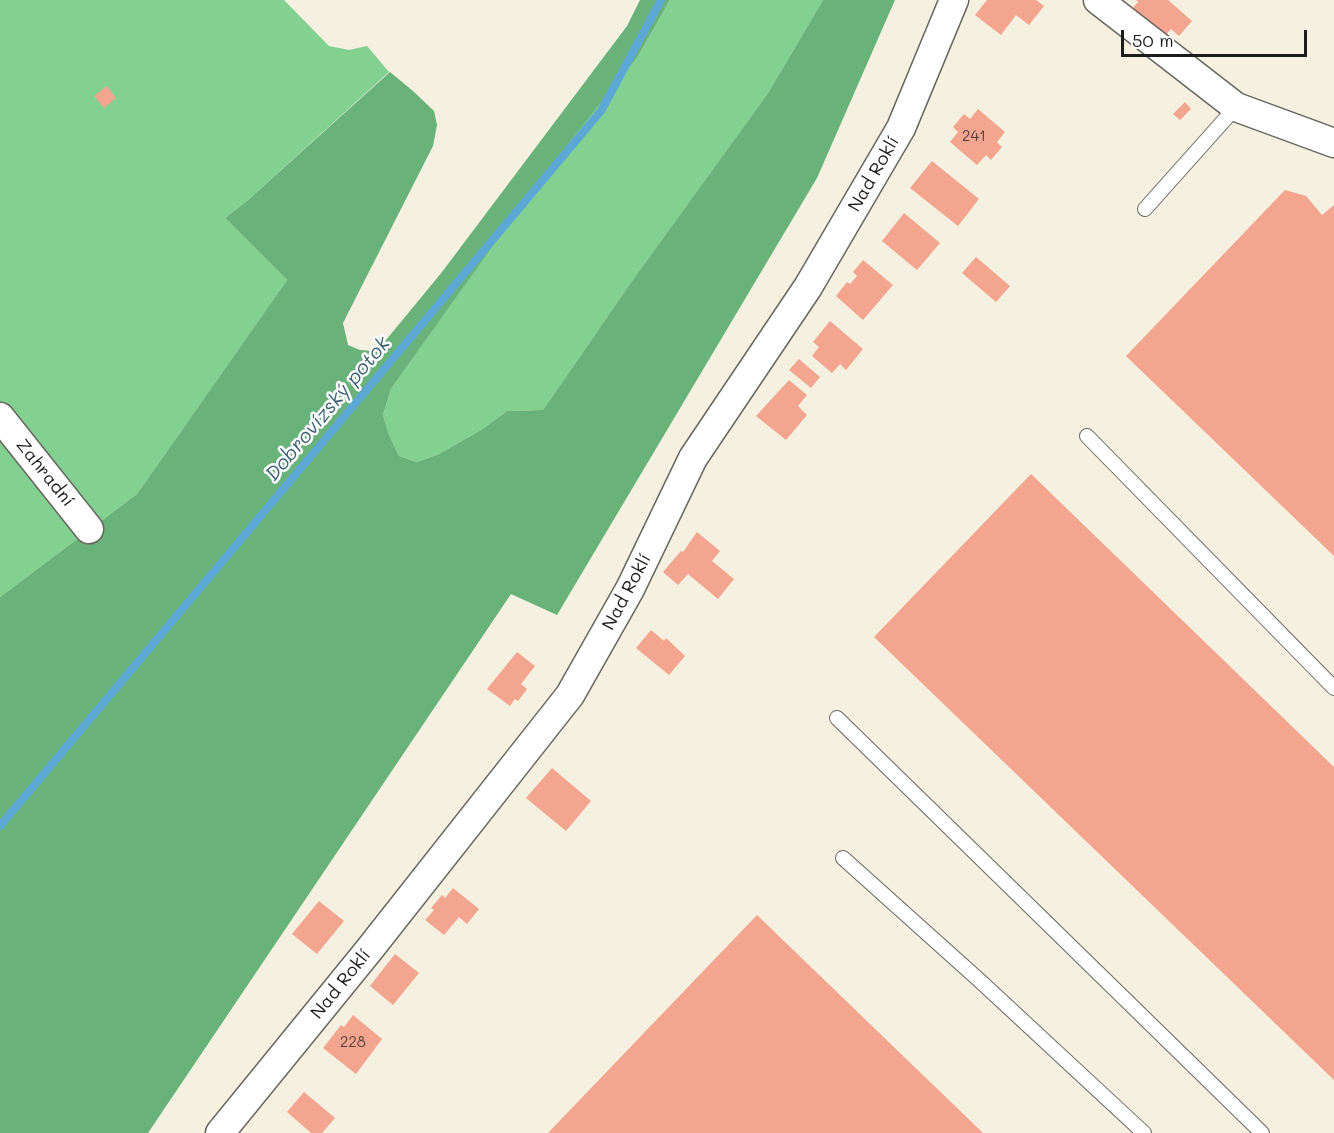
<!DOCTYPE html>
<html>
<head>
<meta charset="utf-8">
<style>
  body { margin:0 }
  #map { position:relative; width:1334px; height:1133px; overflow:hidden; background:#f5f0df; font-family:Mali,sans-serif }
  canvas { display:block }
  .scale { position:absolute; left:1121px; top:30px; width:186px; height:27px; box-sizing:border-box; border:3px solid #1c1c1c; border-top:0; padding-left:8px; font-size:18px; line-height:21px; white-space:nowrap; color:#1c1c1c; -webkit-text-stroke:4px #fff; paint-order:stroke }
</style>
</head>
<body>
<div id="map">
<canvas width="1334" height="1133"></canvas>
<div class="scale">50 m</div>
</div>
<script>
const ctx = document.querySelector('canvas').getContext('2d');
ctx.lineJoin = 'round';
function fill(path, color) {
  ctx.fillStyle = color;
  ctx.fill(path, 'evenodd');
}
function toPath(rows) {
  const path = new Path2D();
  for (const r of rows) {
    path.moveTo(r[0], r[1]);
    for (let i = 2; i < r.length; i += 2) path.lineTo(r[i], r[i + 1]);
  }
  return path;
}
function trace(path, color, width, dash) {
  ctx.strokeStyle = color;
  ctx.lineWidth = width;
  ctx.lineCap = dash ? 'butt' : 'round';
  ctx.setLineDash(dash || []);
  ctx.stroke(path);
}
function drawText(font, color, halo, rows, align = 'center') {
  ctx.font = font + ' Mali,sans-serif';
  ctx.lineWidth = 5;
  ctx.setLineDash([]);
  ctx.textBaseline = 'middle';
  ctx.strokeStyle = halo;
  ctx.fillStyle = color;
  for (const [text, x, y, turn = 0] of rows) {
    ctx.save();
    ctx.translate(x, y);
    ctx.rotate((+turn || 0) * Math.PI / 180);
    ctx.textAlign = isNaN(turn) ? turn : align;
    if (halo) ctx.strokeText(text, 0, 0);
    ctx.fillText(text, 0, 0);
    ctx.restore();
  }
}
fill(toPath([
  [0,0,284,0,329,46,349,50,367,46,389,72,248,200,225,218,287,280,137,494,0,597],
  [670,0,823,0,768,93,632,281,543,410,507,411,481,430,439,454,417,462,399,456,389,435,383,415,391,389,541,177,637,58]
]), '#82d191');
fill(toPath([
  [640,0,670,0,637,58,541,178,391,389,383,415,389,435,399,456,417,462,439,454,481,430,507,411,543,410,632,281,768,93,823,0,895,0,817,178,557,615,511,594,148,1133,0,1133,0,597,137,494,287,280,225,218,248,200,390,72,413,91,434,111,437,125,433,146,343,323,348,345,360,350,377,351,442,272,627,26]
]), '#69b37b');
trace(toPath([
  [0,826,601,111,661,0]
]), '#5ca7d4', 8);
fill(toPath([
  [987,0,1036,0,1044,6,1029,25,1016,15,1001,35,975,15],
  [1136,0,1168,0,1192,21,1179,36,1171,29,1160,42,1127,15,1138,2],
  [107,86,116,98,104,108,94,96],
  [1185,102,1191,109,1180,120,1173,114],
  [978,109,1005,132,997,142,1002,147,991,160,986,155,977,165,950,142,958,132,953,127,964,114,970,119],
  [932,161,979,199,958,226,910,188],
  [1285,190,1306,196,1322,215,1334,205,1334,556,1126,356],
  [904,213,940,243,917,270,882,241],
  [976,257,1010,286,996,302,962,273],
  [863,260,893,285,863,320,836,296,847,282,850,284,857,276,853,272],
  [830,321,863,349,846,370,840,364,832,373,812,356,819,347,813,342],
  [799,359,820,377,811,388,789,370],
  [789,380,807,395,798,406,807,415,786,440,756,416],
  [1031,474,1334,767,1334,1080,874,637],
  [697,532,720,551,712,561,734,579,718,599,688,574,678,585,663,572,681,551,683,552],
  [651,630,664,641,666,638,685,656,669,675,636,648],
  [517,652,535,666,521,684,527,689,518,701,515,699,510,706,487,689],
  [552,768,591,801,566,831,526,798],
  [453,888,479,909,467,924,459,917,444,935,425,920,434,910,431,908,442,895,445,898],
  [319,901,344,921,317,954,292,934],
  [757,915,983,1133,548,1133],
  [395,954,419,973,393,1005,370,986],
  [353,1015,382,1039,356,1074,323,1048,341,1025,344,1027],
  [304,1092,335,1118,322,1133,311,1133,287,1112]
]), '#f3a58f');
const service = toPath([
  [1145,209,1236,107],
  [1087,436,1334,688],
  [837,718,1262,1133],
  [843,858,979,980,1144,1133]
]);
const minor = toPath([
  [1098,0,1236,107,1334,143],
  [0,417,89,529],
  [220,1133,369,950,570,695,630,589,693,458,808,287,901,128,954,0]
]);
trace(service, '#686660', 16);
trace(minor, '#686660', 31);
trace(service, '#fff', 14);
trace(minor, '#fff', 28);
drawText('15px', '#523e39', null, [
  ["241",974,136],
  ["228",353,1042]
]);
drawText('18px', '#1c1c1c', '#fff', [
  ["Nad Roklí",874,174,-60],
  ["Zahradní",45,473,51],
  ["Nad Roklí",627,592,-62],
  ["Nad Roklí",341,984,-51]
]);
drawText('italic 20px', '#3c6278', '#fff', [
  ["Dobrovízský potok",328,409,-50]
]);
</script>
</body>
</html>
